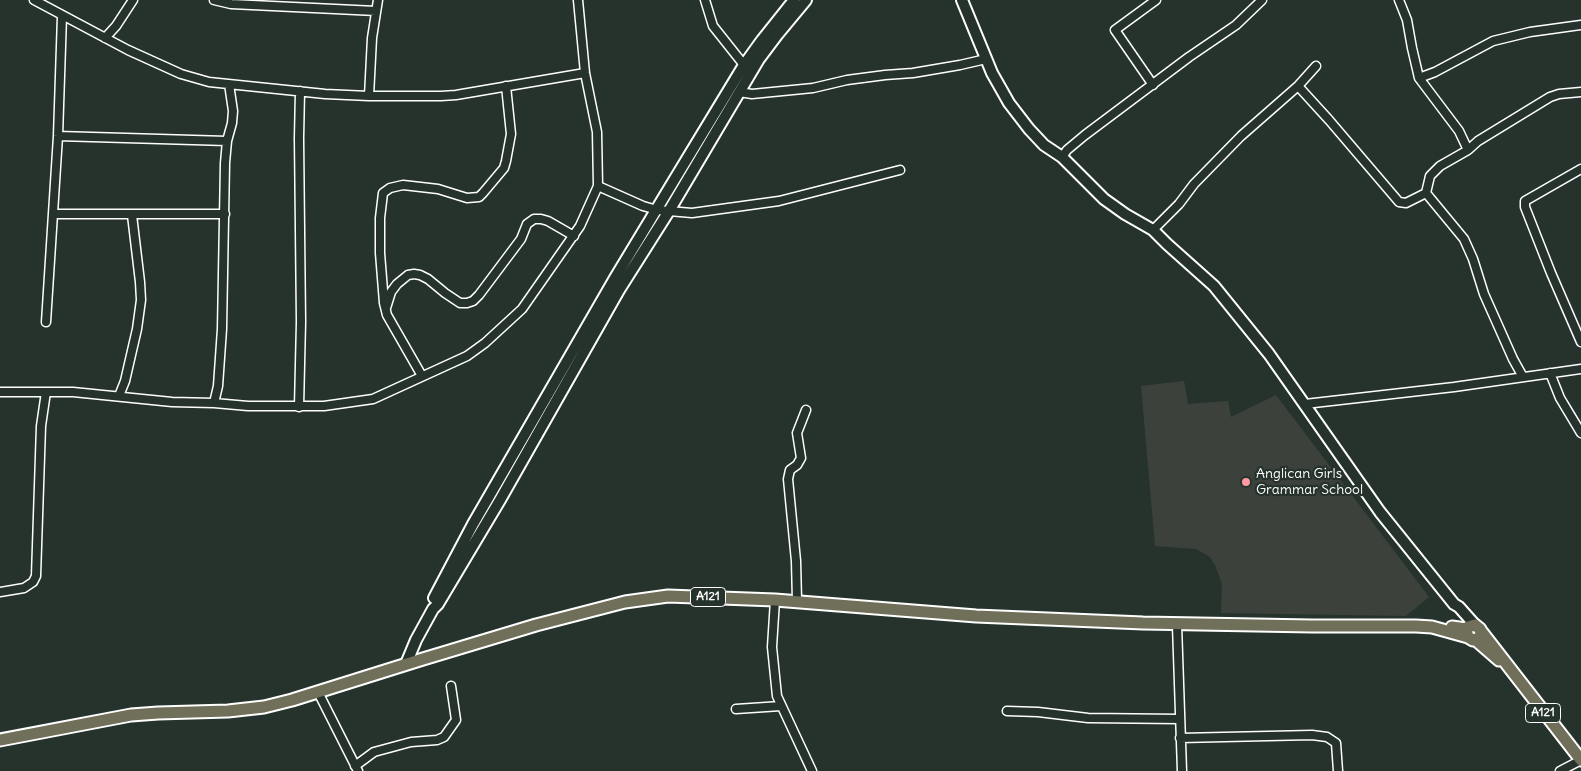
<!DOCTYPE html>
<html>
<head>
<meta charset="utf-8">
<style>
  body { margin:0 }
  canvas { display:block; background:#26332d }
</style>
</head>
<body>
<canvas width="1581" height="771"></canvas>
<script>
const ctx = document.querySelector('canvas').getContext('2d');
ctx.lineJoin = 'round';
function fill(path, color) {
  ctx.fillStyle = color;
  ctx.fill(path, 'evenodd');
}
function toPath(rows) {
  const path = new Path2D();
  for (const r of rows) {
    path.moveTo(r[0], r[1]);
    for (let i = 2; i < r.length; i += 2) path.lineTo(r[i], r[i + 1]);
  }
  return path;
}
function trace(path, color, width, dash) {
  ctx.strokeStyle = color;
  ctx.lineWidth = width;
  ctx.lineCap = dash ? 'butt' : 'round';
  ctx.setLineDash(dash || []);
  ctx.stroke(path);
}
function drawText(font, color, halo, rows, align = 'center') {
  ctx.font = font + ' Delius,sans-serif';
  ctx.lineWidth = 4.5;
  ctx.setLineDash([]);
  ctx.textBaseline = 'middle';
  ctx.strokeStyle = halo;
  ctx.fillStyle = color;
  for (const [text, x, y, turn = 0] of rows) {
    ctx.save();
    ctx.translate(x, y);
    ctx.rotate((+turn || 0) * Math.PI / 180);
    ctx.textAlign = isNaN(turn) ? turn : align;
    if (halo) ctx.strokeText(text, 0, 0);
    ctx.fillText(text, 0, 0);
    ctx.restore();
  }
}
fill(toPath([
  [1184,381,1188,404,1228,401,1231,417,1276,395,1429,597,1406,616,1221,613,1222,584,1215,565,1210,557,1196,549,1155,546,1141,386]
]), '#3c413b');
const street = toPath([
  [34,0,128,50,181,74,209,82,325,94,369,96,441,96,456,95,585,73],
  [214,0,231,4,376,11],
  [705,0,713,26,744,65],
  [1399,0,1407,20,1412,48,1419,78,1459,131,1468,150],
  [105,38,116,26,133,0],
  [1419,78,1435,72,1493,41,1530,32,1581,25],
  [1153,85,1115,30,1156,0],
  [1298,86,1329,120,1399,202,1406,203,1426,193],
  [739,92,752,94,813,88,847,80,885,75,913,73,960,65,986,59],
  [369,96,372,38,378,0],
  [58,136,227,141],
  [1062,157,1067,150,1085,135,1189,57,1236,25,1262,0],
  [1581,169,1525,201,1525,207,1551,273,1581,342],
  [598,186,643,206,657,210,692,213,779,201,900,170],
  [1426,193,1464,239,1473,259,1484,294,1513,359,1523,377],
  [1426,193,1430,176,1440,166,1468,150,1478,141,1550,97,1559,94,1581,92],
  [53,214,225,214],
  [1153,230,1179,204,1194,184,1241,136,1298,86,1316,66],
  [386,308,391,292,397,284,408,275,414,274,420,275,428,279,445,293,460,303,467,303,473,301,479,295,521,239,527,224,534,219,541,219,548,221,574,236],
  [46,322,58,136,62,16],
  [1550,373,1560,398,1581,433],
  [422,376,387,315,384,303,380,253,380,218,383,193,390,188,403,185,438,189,467,198,479,197,483,193,504,168,506,161,511,134,506,86],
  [0,392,73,392,172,402,214,403,248,406,324,406,373,399,467,356,485,343,522,309,580,226,598,186,597,132,585,73,578,0],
  [119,396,125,381,137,329,141,300,140,282,132,215],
  [214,403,218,386,222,329,225,163,227,141,232,123,233,111,229,84],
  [1305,404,1454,387,1581,369],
  [299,407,301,322,299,138,300,91],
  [0,592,24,588,33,582,36,576,41,426,46,392],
  [775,600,772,647,777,696,812,771],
  [797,601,796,561,788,479,790,470,797,465,801,458,797,433,806,410],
  [1177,625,1182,771],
  [318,692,358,771],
  [736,709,781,706],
  [1007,711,1038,712,1088,718,1180,719],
  [1180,738,1312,735,1327,737,1336,743,1338,771],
  [355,766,374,752,411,742,437,740,444,737,456,720,451,686],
  [1560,771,1581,760]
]);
const secondary = toPath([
  [962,0,992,73,1009,103,1029,129,1044,145,1062,157,1104,199,1125,214,1153,230,1167,244,1214,286,1269,354,1380,512,1454,604,1459,607,1475,625],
  [434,598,473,524,615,278,679,172,744,65,762,40,794,0],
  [406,664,416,640,433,609,438,604,500,500,619,290,669,211,759,59,777,35,806,0]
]);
const primary = toPath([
  [1452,627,1466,629,1468,627,1475,625,1480,629,1481,634,1478,639,1473,640,1468,637,1466,631],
  [1481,631,1581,760],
  [1476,640,1499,660],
  [0,740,131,715,158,713,228,711,264,707,292,700,423,659,536,625,625,602,668,596,775,600,976,616,1143,623,1312,626,1416,626,1432,627,1468,637]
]);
trace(street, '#fff', 11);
trace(secondary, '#fff', 14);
trace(primary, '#fff', 15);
trace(street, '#26332d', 8);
trace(secondary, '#26332d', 10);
trace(primary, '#706f59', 11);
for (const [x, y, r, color] of [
  [1246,482,5,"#ff9aa2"]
]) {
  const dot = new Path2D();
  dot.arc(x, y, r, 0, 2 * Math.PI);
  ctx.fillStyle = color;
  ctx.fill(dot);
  trace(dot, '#26332d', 2);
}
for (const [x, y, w] of [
  [708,597,35],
  [1543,713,35]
]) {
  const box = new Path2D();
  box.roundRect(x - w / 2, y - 9.5, w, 19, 4);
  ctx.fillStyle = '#26332d';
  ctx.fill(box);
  trace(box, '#fff', 1);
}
drawText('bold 12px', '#fff', null, [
  ["A121",708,597],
  ["A121",1543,713]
]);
drawText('14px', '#fff', '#26332d', [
  ["Anglican Girls",1256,474],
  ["Grammar School",1256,490]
], 'left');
</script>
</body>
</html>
